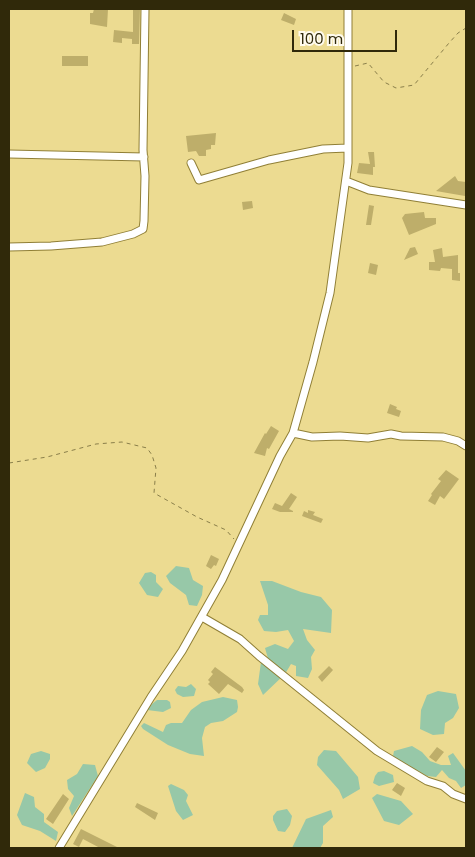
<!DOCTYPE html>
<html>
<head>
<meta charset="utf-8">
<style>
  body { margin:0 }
  #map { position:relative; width:475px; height:857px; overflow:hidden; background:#ecdb91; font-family:Poppins,sans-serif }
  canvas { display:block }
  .frame { position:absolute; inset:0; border:10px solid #30290a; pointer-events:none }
  .scale { position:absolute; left:292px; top:30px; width:105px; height:22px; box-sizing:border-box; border:2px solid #30290a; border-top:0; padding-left:6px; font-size:15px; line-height:18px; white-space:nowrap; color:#30290a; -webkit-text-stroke:4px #fffbed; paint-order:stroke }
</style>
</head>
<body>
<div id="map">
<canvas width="475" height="857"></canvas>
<div class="frame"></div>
<div class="scale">100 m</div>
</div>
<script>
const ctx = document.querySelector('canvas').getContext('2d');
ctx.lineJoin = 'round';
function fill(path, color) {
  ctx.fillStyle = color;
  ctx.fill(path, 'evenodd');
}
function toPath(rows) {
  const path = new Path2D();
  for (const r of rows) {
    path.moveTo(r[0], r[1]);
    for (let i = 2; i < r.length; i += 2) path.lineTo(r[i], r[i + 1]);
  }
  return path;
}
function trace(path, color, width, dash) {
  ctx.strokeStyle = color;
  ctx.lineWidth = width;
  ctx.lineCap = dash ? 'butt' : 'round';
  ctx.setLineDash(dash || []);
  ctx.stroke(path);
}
fill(toPath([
  [176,566,189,568,193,580,203,586,202,595,197,606,189,605,186,595,170,583,166,576],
  [151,572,156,575,156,582,163,589,158,597,147,595,139,583,145,573],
  [260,581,272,581,301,592,321,597,332,610,331,633,303,629,307,640,315,650,311,657,312,669,308,678,296,676,296,666,291,664,285,674,263,695,258,684,261,662,269,662,265,648,275,644,288,649,294,641,288,630,276,632,264,631,258,620,260,615,268,615,268,605],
  [191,684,196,689,194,696,183,697,177,694,175,690,178,686,186,687],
  [438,691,456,694,459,708,453,718,445,723,444,734,433,735,420,729,421,710,427,695],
  [223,697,237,700,238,707,237,712,223,721,211,723,205,727,202,738,204,756,190,754,168,745,143,729,141,726,144,723,163,732,166,725,171,723,182,723,191,710,202,702],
  [157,700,167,700,170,702,171,708,163,712,147,710,152,704],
  [412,746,422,752,430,761,441,765,451,765,448,756,453,753,466,771,466,785,461,788,456,781,449,778,442,770,436,777,427,776,399,761,393,756,394,751],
  [324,750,336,751,358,777,360,789,343,799,339,790,317,765,318,757],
  [41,751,50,754,50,759,45,768,36,772,27,763,31,754],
  [83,764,95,765,98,776,72,816,69,808,74,796,68,789,67,780,77,774],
  [384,771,393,775,394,782,379,786,373,783,375,776,378,772],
  [171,784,184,790,188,795,186,801,193,815,183,820,176,811,168,786],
  [25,793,34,797,35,807,44,814,44,822,58,832,56,841,40,831,22,825,17,815],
  [377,794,401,801,413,814,399,825,384,821,372,798],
  [287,809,292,816,290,825,285,832,278,831,273,820,273,816,277,811],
  [331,810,333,817,323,826,323,843,320,848,292,848,306,819]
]), '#97c8a8');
fill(toPath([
  [94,9,108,9,107,27,90,24,90,13,93,13],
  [133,9,140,9,139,44,132,44,132,39,122,38,122,43,113,42,114,30,133,32],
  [284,13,296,19,294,25,281,20],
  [62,56,88,56,88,66,62,66],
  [216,133,215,145,211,145,211,149,206,150,206,156,199,156,196,151,188,152,186,136],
  [368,152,374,152,375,167,373,167,373,175,357,173,359,163,370,164],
  [455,176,458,181,466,182,465,196,436,191],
  [252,201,253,208,243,210,242,202],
  [369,205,374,206,371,225,366,225],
  [424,212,425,218,436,218,436,224,409,235,402,218,405,214],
  [415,247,418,254,404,260,410,248],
  [442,248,443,257,458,255,458,273,460,273,460,281,452,280,452,269,441,268,440,271,429,270,429,262,435,262,433,250],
  [370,263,378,265,376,275,368,273],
  [390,404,397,407,396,409,401,411,399,417,387,413],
  [271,426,279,431,269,449,267,448,265,456,254,453,265,433,266,434],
  [446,470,459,479,444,499,440,496,435,505,428,501,432,495,431,494,441,481,438,479],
  [291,493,297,497,289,509,293,511,293,512,280,512,272,509,275,503,282,506],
  [308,510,315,512,313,515,323,519,321,523,302,516,304,511,308,513],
  [211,555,219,559,216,566,214,565,211,569,206,566],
  [329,666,333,670,322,682,318,677],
  [215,667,242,687,244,690,242,693,228,684,219,694,208,684,210,682,208,680,213,674,211,672],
  [437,747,444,752,436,762,429,757],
  [397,783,405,788,401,796,392,790],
  [63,794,69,799,53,824,46,819],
  [137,803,158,813,155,820,135,807],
  [81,829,119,848,100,848,83,839,79,847,73,844]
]), '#beae6a');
const minor = toPath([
  [9,154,144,157],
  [191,163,199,180,269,160,323,149,348,148],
  [346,181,369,190,466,205],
  [9,247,51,246,102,242,133,234,143,229,144,221,145,176,143,150,145,9],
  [293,433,312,437,340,436,368,438,391,434,401,436,443,437,458,441,466,446],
  [202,617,240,639,259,656,377,751,427,781,443,786,453,794,466,799],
  [59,848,151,697,182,651,222,580,280,456,293,433,313,362,330,293,348,163,348,9]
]);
trace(minor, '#907f36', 9);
trace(toPath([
  [355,66,368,63,384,82,396,88,414,85,449,43,458,33,466,28],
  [9,463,47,457,96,444,122,442,147,448,152,455,156,468,154,493,197,517,226,530,234,539]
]), '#897e4a', 1, [4, 4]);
trace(minor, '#fff', 7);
</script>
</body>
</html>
